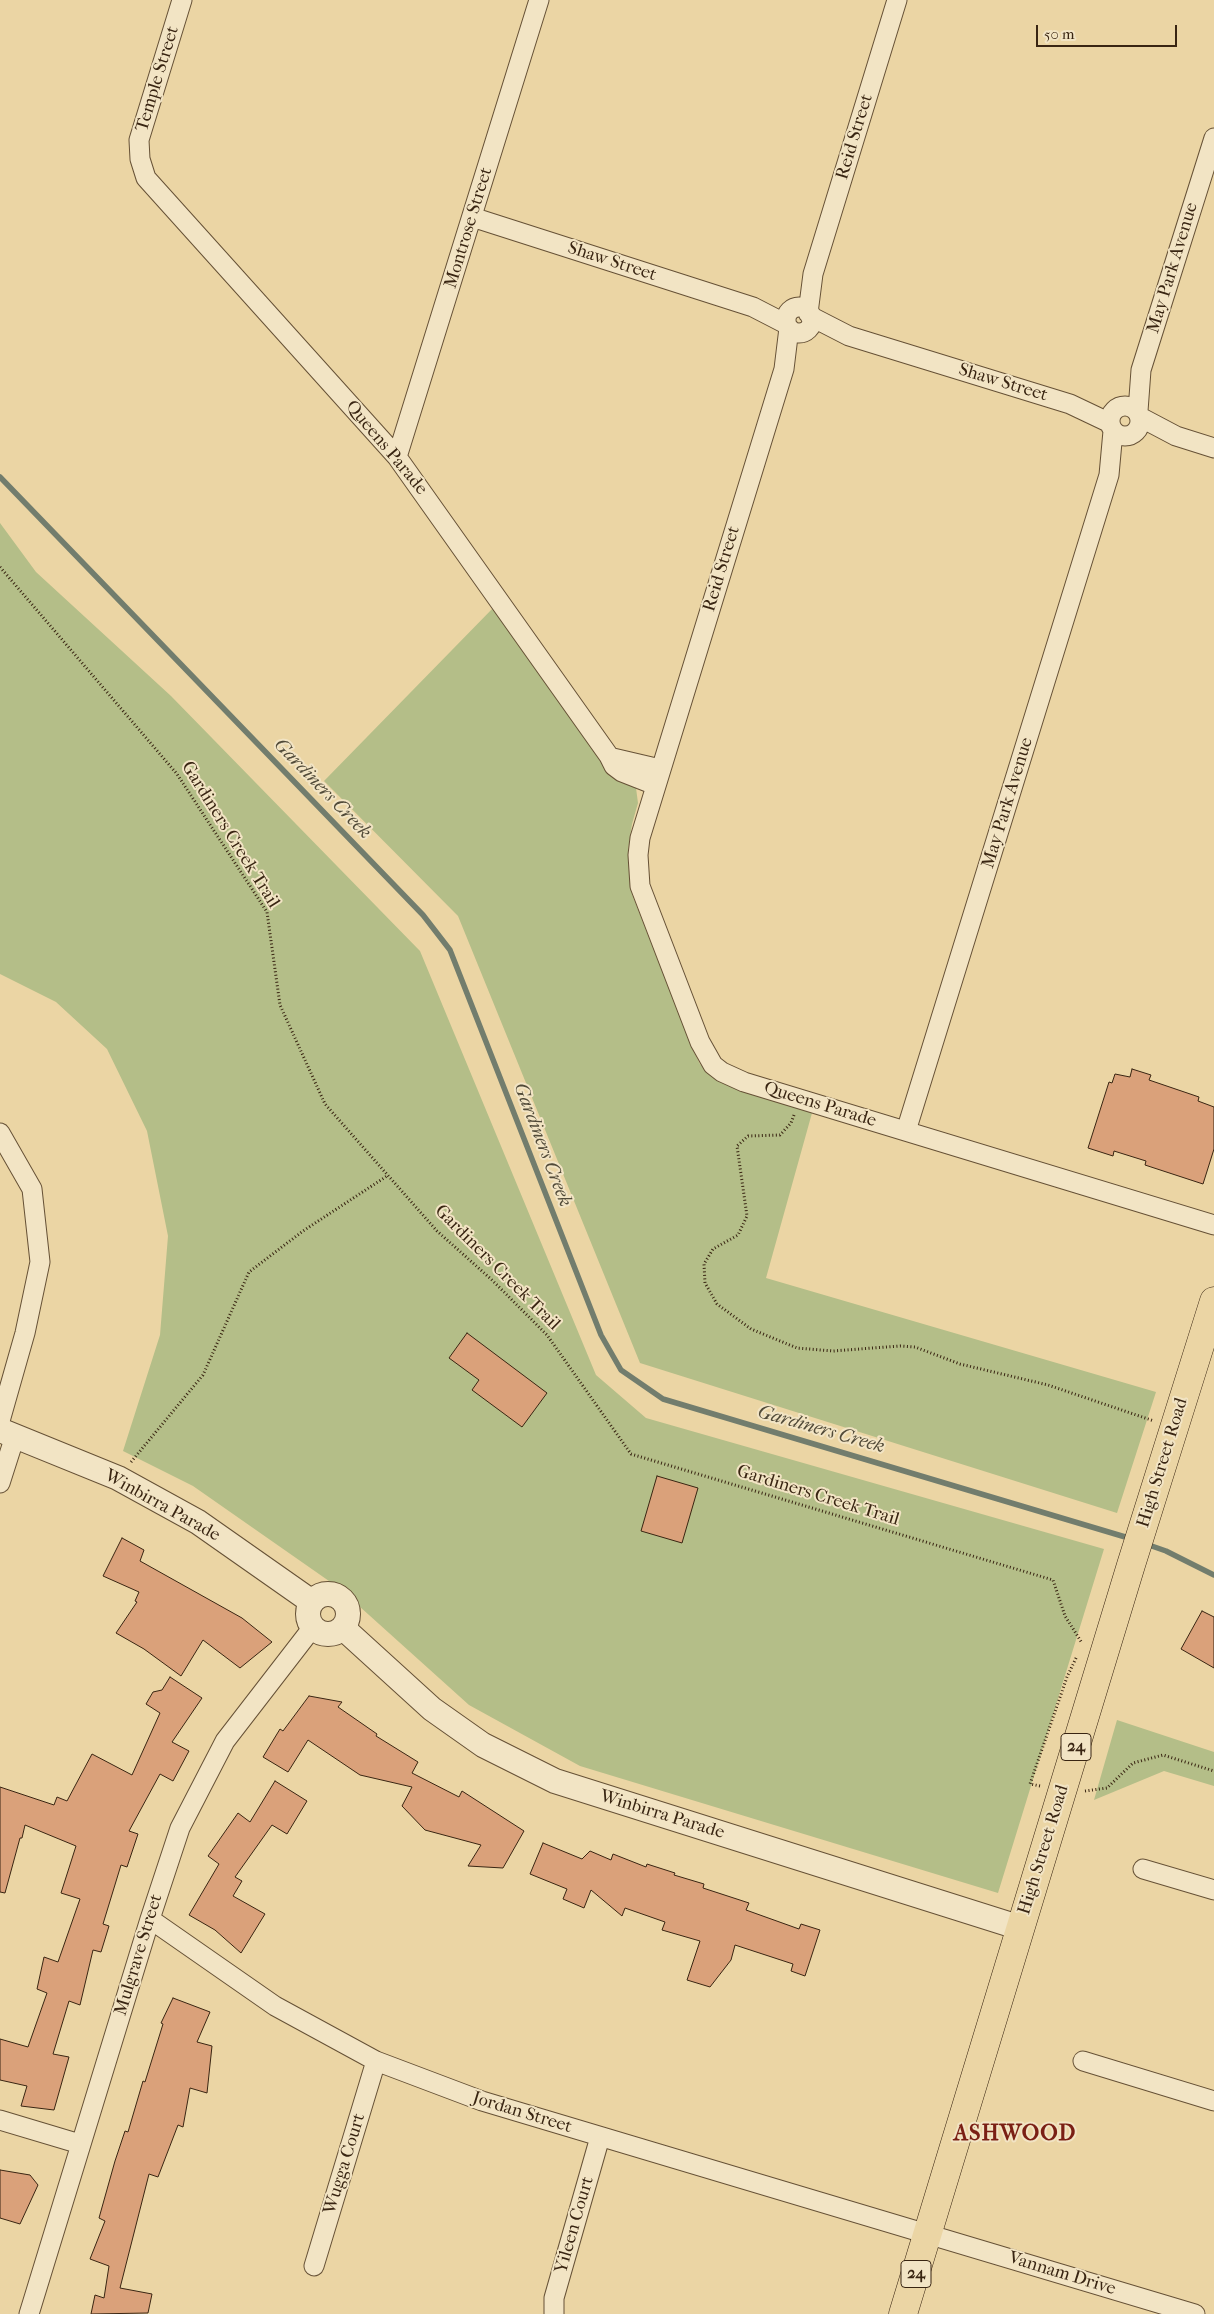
<!DOCTYPE html>
<html>
<head>
<meta charset="utf-8">
<style>
  body { margin:0 }
  #map { position:relative; width:1214px; height:2314px; overflow:hidden; background:#ebd5a4; font-family:"IM FELL French Canon",serif }
  canvas { display:block }
  .scale { position:absolute; left:1036px; top:25px; width:141px; height:22px; box-sizing:border-box; border:2px solid #392512; border-top:0; padding-left:6px; font-size:15px; line-height:18px; white-space:nowrap; color:#392512; -webkit-text-stroke:4px #f2e4c4; paint-order:stroke }
</style>
</head>
<body>
<div id="map">
<canvas width="1214" height="2314"></canvas>
<div class="scale">50 m</div>
</div>
<script>
const ctx = document.querySelector('canvas').getContext('2d');
ctx.lineJoin = 'round';
function fill(path, color) {
  ctx.fillStyle = color;
  ctx.fill(path, 'evenodd');
}
function toPath(rows) {
  const path = new Path2D();
  for (const r of rows) {
    if (r.length === 3) {
      path.moveTo(r[0] + r[2], r[1]);
      path.arc(r[0], r[1], r[2], 0, 2 * Math.PI);
      continue;
    }
    path.moveTo(r[0], r[1]);
    for (let i = 2; i < r.length; i += 2) path.lineTo(r[i], r[i + 1]);
  }
  return path;
}
function trace(path, color, width, dash) {
  ctx.strokeStyle = color;
  ctx.lineWidth = width;
  ctx.lineCap = dash ? 'butt' : 'round';
  ctx.setLineDash(dash || []);
  ctx.stroke(path);
}
function drawText(font, color, halo, rows, align = 'center') {
  ctx.font = font + ' "IM FELL French Canon",serif';
  ctx.lineWidth = 4;
  ctx.setLineDash([]);
  ctx.textBaseline = 'middle';
  ctx.strokeStyle = halo;
  ctx.fillStyle = color;
  for (const [text, x, y, turn = 0] of rows) {
    ctx.save();
    ctx.translate(x, y);
    ctx.rotate((+turn || 0) * Math.PI / 180);
    ctx.textAlign = isNaN(turn) ? turn : align;
    if (halo) ctx.strokeText(text, 0, 0);
    ctx.fillText(text, 0, 0);
    ctx.restore();
  }
}
fill(toPath([
  [0,523,36,572,171,696,420,951,596,1375,646,1418,1104,1549,998,1893,580,1766,469,1705,339,1588,193,1486,123,1451,160,1335,168,1236,147,1131,107,1049,56,1002,0,974],
  [494,607,636,788,638,803,632,824,628,851,632,894,693,1050,700,1064,708,1073,729,1086,812,1113,766,1278,1156,1392,1117,1513,640,1363,458,916,324,781],
  [1117,1720,1214,1752,1214,1786,1164,1771,1094,1800]
]), '#b4be88');
trace(toPath([
  [0,477,423,915,450,950,601,1335,621,1370,663,1399,1132,1539],
  [1146,1544,1166,1551,1214,1575]
]), '#727d6d', 5.5);
const building = toPath([
  [1132,1069,1151,1075,1149,1080,1199,1097,1198,1101,1214,1107,1214,1149,1203,1184,1145,1165,1146,1161,1114,1151,1113,1156,1088,1148,1109,1082,1112,1083,1115,1074,1130,1077,1132,1069],
  [467,1333,547,1393,522,1427,472,1390,479,1380,449,1358,467,1333],
  [657,1476,698,1488,682,1543,641,1531,657,1476],
  [122,1538,144,1550,140,1561,242,1618,272,1642,240,1668,203,1640,181,1676,144,1649,116,1633,137,1602,135,1601,139,1592,103,1576,122,1538],
  [1202,1611,1214,1617,1214,1668,1181,1649,1202,1611],
  [170,1677,202,1698,172,1742,189,1751,173,1781,160,1774,129,1831,138,1834,127,1867,121,1865,103,1924,109,1926,101,1952,93,1950,80,2005,69,2001,53,2054,69,2057,54,2110,21,2106,27,2086,0,2080,0,2039,28,2047,47,1993,37,1989,44,1957,58,1962,80,1899,61,1893,76,1846,25,1825,22,1838,20,1838,5,1893,0,1892,0,1787,54,1805,57,1797,67,1801,92,1754,132,1775,160,1713,146,1704,153,1692,162,1690,170,1677],
  [309,1696,342,1702,338,1707,377,1734,376,1736,418,1762,412,1773,459,1797,462,1791,524,1831,503,1868,468,1866,481,1845,425,1830,402,1806,412,1787,360,1775,308,1740,288,1772,263,1757,280,1729,283,1731,309,1696],
  [275,1781,307,1801,287,1834,272,1825,235,1877,242,1881,233,1896,265,1914,241,1953,215,1930,189,1915,219,1864,208,1856,238,1813,250,1822,275,1781],
  [543,1843,582,1859,590,1851,611,1860,613,1854,646,1867,647,1864,675,1873,674,1875,704,1884,703,1888,749,1903,746,1910,799,1929,801,1924,820,1930,805,1976,791,1971,793,1964,735,1945,731,1960,710,1987,687,1980,700,1941,662,1930,665,1922,625,1908,622,1916,591,1890,584,1908,563,1899,567,1889,530,1874,543,1843],
  [173,1998,210,2012,197,2042,212,2046,207,2093,190,2088,183,2127,178,2125,158,2177,149,2174,120,2288,152,2294,148,2313,91,2314,95,2295,104,2298,109,2266,90,2259,105,2221,99,2218,115,2161,125,2131,128,2132,143,2081,145,2082,163,2024,161,2023,173,1998],
  [0,2170,30,2175,38,2185,20,2224,0,2218,0,2170]
]);
fill(building, '#daa17a');
trace(building, '#392512', 1);
const minor = toPath([
  [182,0,139,140,140,159,146,178,397,457,609,756,614,766,622,772,655,785],
  [472,217,753,307,786,324],
  [799,320,13],
  [808,313,813,274,897,0],
  [810,316,849,336,1070,404,1110,423],
  [789,328,784,369,640,838,638,855,640,886,700,1042,713,1065,722,1072,744,1082,1214,1225],
  [1125,421,15],
  [1138,411,1141,370,1214,138],
  [1140,417,1176,436,1214,448],
  [397,457,539,0],
  [613,758,660,769],
  [906,1131,1109,475,1113,431],
  [0,1133,32,1189,40,1262,25,1333,0,1421],
  [0,1483,15,1436],
  [1143,1869,1214,1890],
  [150,1919,275,2006,376,2061,482,2101,1195,2314],
  [1083,2061,1214,2101],
  [0,2120,80,2144],
  [314,2266,376,2061],
  [29,2314,150,1919,180,1828,225,1741,313,1627],
  [554,2314,554,2298,600,2137]
]);
const tertiary = toPath([
  [0,1430,118,1478,198,1522,312,1602],
  [328,1614,20],
  [343,1628,432,1709,483,1745,555,1781,1021,1928]
]);
const primary = toPath([
  [903,2314,1131,1565,1214,1301]
]);
trace(minor, '#665136', 21);
trace(tertiary, '#665136', 26);
trace(primary, '#392512', 29);
trace(toPath([
  [0,567,177,774,267,912,280,1005,325,1104,437,1231,492,1280,547,1335,631,1454,1053,1580,1065,1616,1082,1643],
  [794,1115,791,1123,780,1135,748,1136,737,1146,747,1216,738,1235,713,1249,704,1264,705,1283,717,1304,751,1329,797,1348,833,1351,900,1346,915,1347,960,1364,1048,1385,1154,1421],
  [131,1462,203,1375,249,1272,303,1231,387,1176],
  [1040,1786,1030,1784,1067,1677,1077,1656],
  [1085,1791,1107,1788,1133,1763,1163,1755,1214,1771]
]), '#392512', 3, [1, 2.5]);
trace(minor, '#f2e4c4', 19);
trace(tertiary, '#f2e4c4', 24);
trace(primary, '#ebd5a4', 28);
for (const [x, y, w] of [
  [1076,1747,30],
  [916,2274,30]
]) {
  const box = new Path2D();
  box.roundRect(x - w / 2, y - 13.5, w, 27, 4);
  ctx.fillStyle = '#f2e4c4';
  ctx.fill(box);
  trace(box, '#392512', 1);
}
drawText('bold 16px', '#392512', null, [
  ["24",1076,1747],
  ["24",916,2274]
]);
drawText('18px', '#392512', '#f2e4c4', [
  ["Temple Street",158,79,-73],
  ["Reid Street",855,137,-73],
  ["Montrose Street",469,228,-73],
  ["Shaw Street",612,262,18],
  ["May Park Avenue",1173,268,-73],
  ["Shaw Street",1003,383,17],
  ["Queens Parade",386,448,50],
  ["Reid Street",722,569,-73],
  ["May Park Avenue",1008,803,-73],
  ["Gardiners Creek Trail",230,835,58],
  ["Queens Parade",820,1105,17],
  ["Gardiners Creek Trail",497,1268,45],
  ["High Street Road",1163,1463,-73],
  ["Gardiners Creek Trail",818,1496,17],
  ["Winbirra Parade",162,1506,29],
  ["Winbirra Parade",662,1815,17],
  ["High Street Road",1044,1850,-73],
  ["Mulgrave Street",139,1955,-73],
  ["Jordan Street",522,2113,17],
  ["Wugga Court",345,2164,-73],
  ["Yileen Court",575,2225,-74],
  ["Vannam Drive",1062,2274,17]
]);
drawText('italic 19px', '#514a38', '#f2e4c4', [
  ["Gardiners Creek",322,789,46],
  ["Gardiners Creek",542,1145,69],
  ["Gardiners Creek",821,1430,16]
]);
ctx.letterSpacing = '1px';
drawText('bold 22px', '#7a1f14', '#f2e4c4', [
  ["ASHWOOD",1015,2135]
]);
ctx.letterSpacing = '0px';
</script>
</body>
</html>
